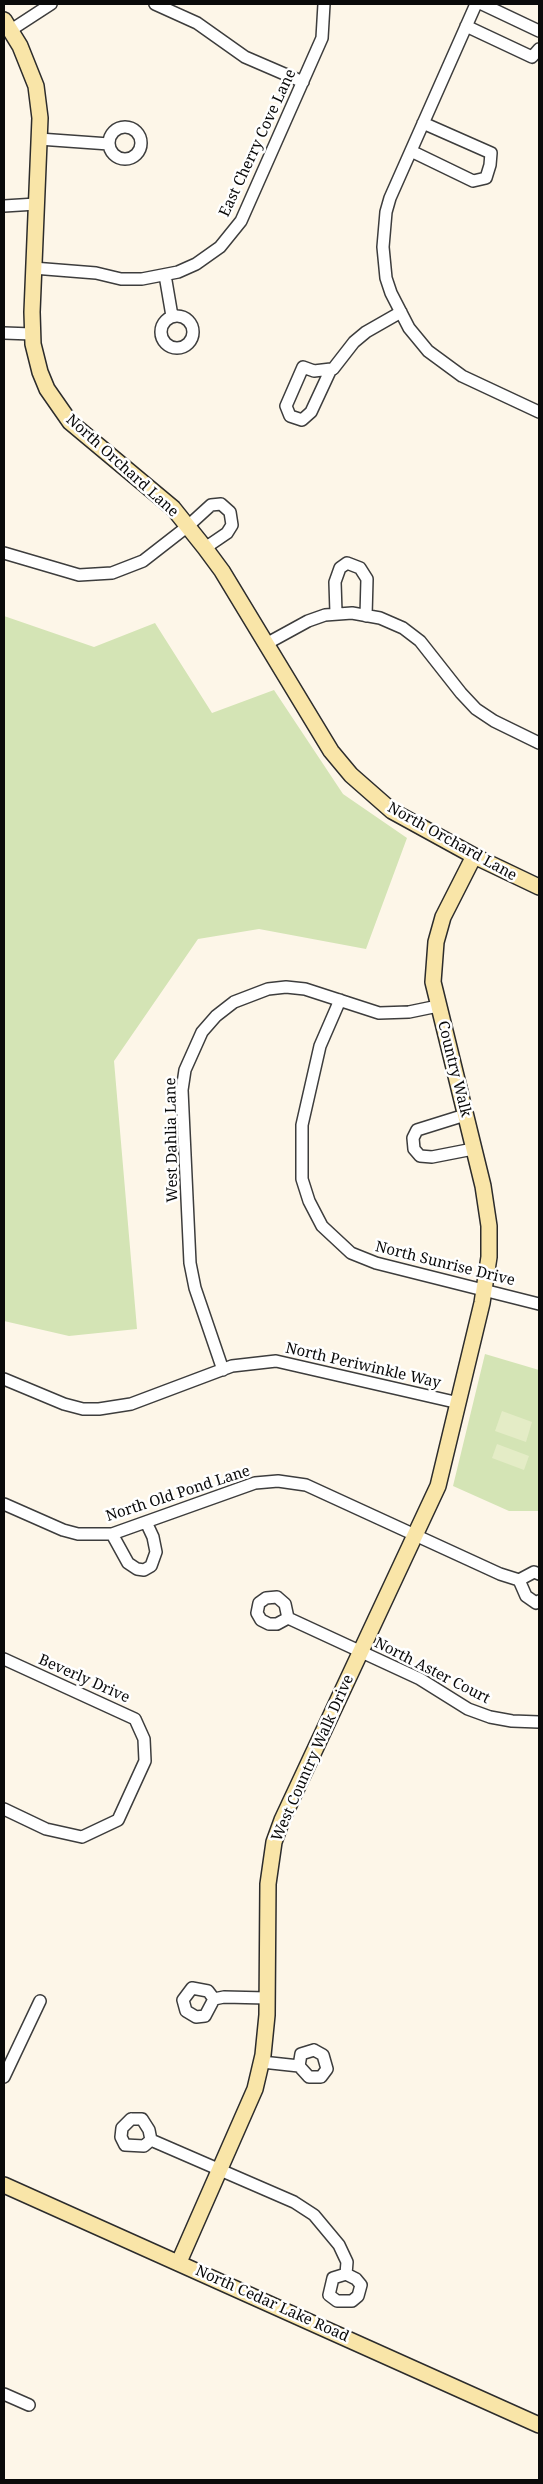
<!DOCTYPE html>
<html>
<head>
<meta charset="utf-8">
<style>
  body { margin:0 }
  #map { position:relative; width:543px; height:2484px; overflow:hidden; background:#fdf6e8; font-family:"Noto Serif",serif }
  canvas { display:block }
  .frame { position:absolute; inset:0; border:5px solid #0a0a0a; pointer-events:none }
</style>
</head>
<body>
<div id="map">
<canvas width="543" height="2484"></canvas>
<div class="frame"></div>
</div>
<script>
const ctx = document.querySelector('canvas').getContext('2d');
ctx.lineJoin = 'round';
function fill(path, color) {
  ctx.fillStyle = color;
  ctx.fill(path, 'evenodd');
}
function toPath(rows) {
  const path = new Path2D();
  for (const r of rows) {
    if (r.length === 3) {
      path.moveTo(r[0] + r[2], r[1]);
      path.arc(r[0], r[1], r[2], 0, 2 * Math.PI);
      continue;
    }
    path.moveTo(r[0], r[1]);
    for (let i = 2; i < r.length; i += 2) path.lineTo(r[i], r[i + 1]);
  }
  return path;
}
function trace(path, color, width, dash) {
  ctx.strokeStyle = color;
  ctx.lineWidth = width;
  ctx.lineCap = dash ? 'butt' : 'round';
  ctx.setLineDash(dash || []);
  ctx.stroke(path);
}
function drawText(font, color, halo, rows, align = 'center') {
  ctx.font = font + ' "Noto Serif",serif';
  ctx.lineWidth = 5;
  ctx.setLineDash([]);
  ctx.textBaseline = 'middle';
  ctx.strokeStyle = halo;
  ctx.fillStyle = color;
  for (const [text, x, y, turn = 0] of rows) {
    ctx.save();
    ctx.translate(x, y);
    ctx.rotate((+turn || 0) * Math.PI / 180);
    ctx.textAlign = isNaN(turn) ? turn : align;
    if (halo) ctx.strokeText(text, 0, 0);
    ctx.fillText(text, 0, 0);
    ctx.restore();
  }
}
fill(toPath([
  [4,616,94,647,155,623,212,713,274,690,343,794,407,838,366,949,259,929,198,939,114,1061,137,1329,69,1336,4,1321],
  [485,1354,539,1370,539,1511,509,1511,453,1486]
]), '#d4e4b5');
fill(toPath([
  [502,1411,532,1422,526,1442,495,1431],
  [497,1444,529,1456,524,1470,492,1458]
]), '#e4ecc6');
const street = toPath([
  [155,4,197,23,245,57,303,82],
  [476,4,390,198,386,212,383,247,386,278,391,293,409,328,428,351,462,376,539,412],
  [482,4,539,31],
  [466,26,532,57,539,49],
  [11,30,51,4],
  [125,143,16],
  [39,139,109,144],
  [411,151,473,181,486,178,490,165,491,153,423,123],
  [4,206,36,204],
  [33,268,96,273,121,279,142,279,178,272,196,264,220,247,241,221,322,38,324,4],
  [165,275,172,316],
  [177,332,16],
  [4,333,32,334],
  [331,369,311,412,302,420,290,416,286,406,303,367,314,371,331,369,333,369,354,342,366,332,401,312],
  [4,553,79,575,112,573,143,561,188,526,211,505,221,504,230,512,232,525,227,533,205,548],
  [336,613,335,582,340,568,347,563,360,568,367,579,366,616],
  [266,644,308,621,325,615,352,613,380,618,403,628,420,641,461,693,476,709,494,721,539,743],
  [340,1000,320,1046,302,1125,302,1179,309,1201,322,1226,351,1253,376,1263,539,1304],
  [465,1115,417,1130,413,1138,414,1149,420,1156,432,1157,473,1149],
  [223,1370,195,1288,190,1263,182,1090,185,1070,202,1032,216,1016,234,1002,268,989,286,987,305,989,379,1013,409,1012,438,1006],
  [4,1379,64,1404,83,1409,99,1409,131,1404,232,1366,276,1361,459,1403],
  [4,1504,63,1530,78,1534,112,1534,255,1483,278,1481,306,1485,500,1574,519,1580],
  [112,1534,128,1563,137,1569,144,1570,151,1566,156,1552,153,1537,146,1522],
  [519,1580,526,1596,536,1603,539,1601],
  [519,1580,534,1572,539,1574],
  [277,1597,285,1604,288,1618,277,1624,269,1624,261,1620,257,1613,259,1603,266,1598,277,1597],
  [288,1618,420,1679,468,1709,490,1717,512,1721,539,1722],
  [4,1659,135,1719,144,1739,145,1761,118,1820,82,1837,46,1829,4,1809],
  [192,1988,208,1991,214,1999,205,2016,196,2017,186,2011,183,2000,192,1988],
  [214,1999,224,1997,267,1998],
  [314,2050,323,2055,327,2069,321,2077,309,2077,299,2066,301,2054,314,2050],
  [262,2062,299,2066],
  [4,2077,40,2001],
  [131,2119,142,2119,149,2130,151,2140,144,2146,125,2145,121,2137,122,2128,131,2119],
  [151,2140,294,2202,314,2215,339,2245,347,2262,346,2274],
  [346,2274,356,2279,361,2285,358,2296,352,2301,337,2301,329,2295,333,2278,346,2274],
  [4,2394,29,2405]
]);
const secondary = toPath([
  [4,20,20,46,36,86,40,118,32,312,33,344,40,372,47,389,70,422,173,508,205,548,222,571,331,751,351,775,392,811,474,856,539,887],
  [4,2185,539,2425],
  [179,2262,255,2089,263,2055,267,2015,268,1884,274,1842,282,1820,438,1486,482,1303,489,1257,489,1226,483,1186,433,982,436,942,443,917,474,856]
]);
trace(street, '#3d3d3d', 14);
trace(secondary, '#2c2c2c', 18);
trace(street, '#fff', 11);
trace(secondary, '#f9e5a8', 15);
drawText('15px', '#0a0a0a', '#fff', [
  ["East Cherry Cove Lane",258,143,-65],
  ["North Orchard Lane",122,466,42],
  ["North Orchard Lane",452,842,29],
  ["Country Walk",454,1069,76],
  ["West Dahlia Lane",172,1140,-91],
  ["North Sunrise Drive",445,1264,14],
  ["North Periwinkle Way",363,1366,13],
  ["North Old Pond Lane",178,1494,-18],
  ["North Aster Court",432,1671,27],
  ["Beverly Drive",84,1679,24],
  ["West Country Walk Drive",313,1758,-66],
  ["North Cedar Lake Road",272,2304,24]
]);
</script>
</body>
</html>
